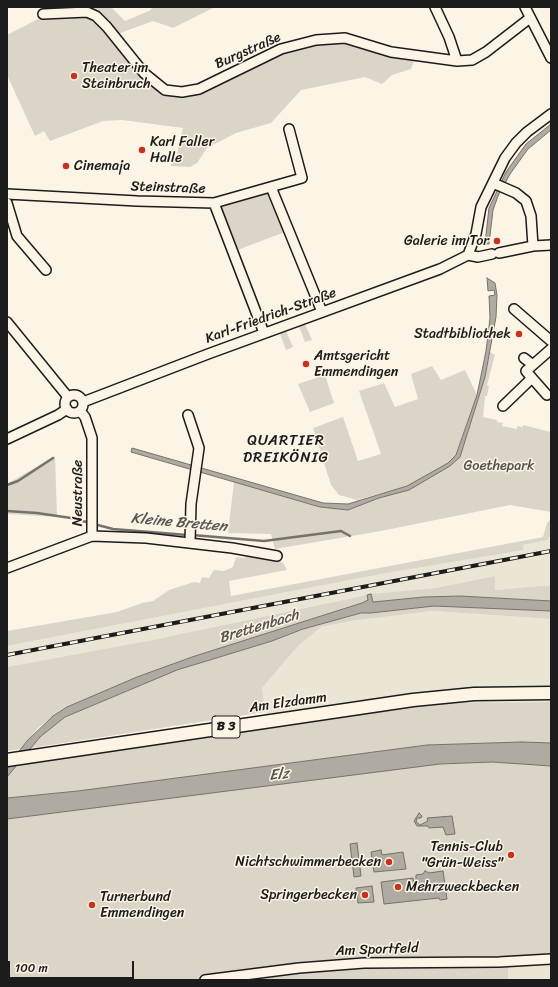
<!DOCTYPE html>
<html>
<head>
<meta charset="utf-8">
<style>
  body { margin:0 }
  #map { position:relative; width:558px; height:987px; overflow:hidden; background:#fcf5e5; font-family:Sriracha,sans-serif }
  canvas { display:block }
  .frame { position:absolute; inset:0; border:8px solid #1c1c1c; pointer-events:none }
  .scale { position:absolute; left:8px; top:961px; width:126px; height:18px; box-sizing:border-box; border:2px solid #1c1c1c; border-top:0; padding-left:5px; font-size:12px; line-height:14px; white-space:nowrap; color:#1c1c1c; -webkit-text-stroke:3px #fcf5e5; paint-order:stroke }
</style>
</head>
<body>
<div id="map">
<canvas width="558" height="987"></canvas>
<div class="frame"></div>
<div class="scale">100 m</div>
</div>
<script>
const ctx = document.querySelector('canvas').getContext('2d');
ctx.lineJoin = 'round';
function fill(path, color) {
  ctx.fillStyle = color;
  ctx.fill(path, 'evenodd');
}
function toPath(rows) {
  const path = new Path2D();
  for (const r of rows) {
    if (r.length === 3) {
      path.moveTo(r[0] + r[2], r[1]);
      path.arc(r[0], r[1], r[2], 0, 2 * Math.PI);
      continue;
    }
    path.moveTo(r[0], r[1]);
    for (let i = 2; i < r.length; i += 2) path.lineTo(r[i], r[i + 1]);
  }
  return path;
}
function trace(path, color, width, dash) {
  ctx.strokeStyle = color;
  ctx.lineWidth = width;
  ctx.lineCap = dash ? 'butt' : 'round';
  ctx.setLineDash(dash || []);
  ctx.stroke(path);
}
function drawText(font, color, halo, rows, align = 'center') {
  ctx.font = font + ' Sriracha,sans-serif';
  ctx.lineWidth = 3;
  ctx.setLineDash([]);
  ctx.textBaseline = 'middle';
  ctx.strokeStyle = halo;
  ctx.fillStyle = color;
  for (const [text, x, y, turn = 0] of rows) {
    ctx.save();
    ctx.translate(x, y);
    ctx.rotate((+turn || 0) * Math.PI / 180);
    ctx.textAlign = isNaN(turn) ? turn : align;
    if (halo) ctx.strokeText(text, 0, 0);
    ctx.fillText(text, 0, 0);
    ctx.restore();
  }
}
fill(toPath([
  [547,537,551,537,551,585,494,590,495,576,435,588,367,595,152,640,7,667,7,646,381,574,524,550,523,545,548,540],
  [432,611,551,619,551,702,496,702,267,726,262,688,299,645,320,627,351,621],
  [551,959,551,980,508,980,508,962]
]), '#ebe5d6');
fill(toPath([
  [89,7,111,7,125,21,151,10,152,7,215,7,173,28,153,21,123,32,111,40,142,77,185,95,263,61,296,49,318,44,346,42,380,53,414,61,411,69,392,75,382,84,365,77,301,90,271,123,236,133,207,148,197,163,190,167,171,166,171,162,176,159,183,128,122,120,103,121,50,141,44,131,35,136,7,75,7,35,36,20,45,17,87,12],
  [268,191,285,232,235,251,218,205],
  [305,324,312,340,305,342,299,326],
  [286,331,293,347,286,350,280,334],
  [490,352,495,355,487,385,489,386,487,396,485,396,483,417,497,420,497,422,503,423,502,426,517,429,517,426,523,427,523,425,551,432,551,512,510,505,381,531,275,549,271,534,228,533,234,482,320,507,348,510,379,498,409,490,450,466,460,457,485,377],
  [432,366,441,380,465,370,477,395,456,455,448,463,407,486,357,500,339,495,331,485,313,428,343,417,358,461,381,454,359,391,384,383,395,407,418,399,411,374],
  [325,375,334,403,310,412,298,384],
  [55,456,57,517,7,514,7,484],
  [551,519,551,537,548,537,548,540,523,545,524,550,381,574,7,646,7,631,117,612,142,603,153,601,169,590,194,582,200,583,202,577,209,578,214,570,224,571,233,567,236,557,245,558,248,553,276,559,283,563,287,570,229,581,231,596,543,537,547,523],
  [495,576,495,590,551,585,551,601,460,596,424,597,373,602,371,594,435,588],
  [367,595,368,600,362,603,192,657,137,677,67,707,53,716,38,728,21,749,7,751,7,667,152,640],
  [434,606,551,611,551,619,432,611,351,621,321,627,299,645,262,688,265,712,31,748,40,737,65,717,177,670,272,641,303,629,361,613,371,613],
  [551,702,551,743,522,742,427,745,78,791,7,798,7,777,16,766,52,758,428,703],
  [492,762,551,766,551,959,508,962,508,980,7,980,7,819,440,764]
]), '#dbd5c8');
const water = toPath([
  [551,124,551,130,528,149,510,174,498,196,493,210,489,244,485,244,489,208,506,172,526,144,551,124],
  [487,278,495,283,497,295,496,317,485,377,460,457,450,466,409,490,379,498,348,510,320,507,131,452,132,448,323,503,348,504,407,486,448,463,456,455,477,395,486,351,490,318,489,296,495,295,494,290,488,291,487,278],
  [371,594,373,602,424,597,460,596,551,601,551,611,434,606,371,613,361,613,303,629,272,641,177,670,65,717,40,737,7,777,7,767,27,741,53,716,67,707,137,677,192,657,362,603,368,600,367,595,371,594],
  [522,742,551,743,551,766,492,762,440,764,7,819,7,798,78,791,427,745,522,742],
  [419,813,422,816,421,818,417,818,416,822,420,825,428,821,427,818,452,816,455,834,446,835,443,827,429,828,428,826,417,826,414,821,419,813],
  [357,843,361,876,354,877,350,844,357,843],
  [381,850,382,855,403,852,406,869,374,872,371,852,381,850],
  [425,871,429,873,443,871,447,899,440,900,439,898,384,904,381,882,413,878,415,888,430,885,427,882,420,885,416,882,416,875,423,874,425,871],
  [372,886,374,902,358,903,356,888,372,886]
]);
fill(water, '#b0aba1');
trace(water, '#75726c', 1);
trace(toPath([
  [7,485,18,481,53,458],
  [7,511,37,513,71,518,113,529,187,535],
  [192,535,264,541,341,531,350,536]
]), '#75726c', 2.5);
const minor = toPath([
  [435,7,449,37,457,61],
  [525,7,551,58],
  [43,14,87,12,96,16,107,27,144,73,165,90,182,92,199,89,281,49,316,40,345,38,391,52,457,61,472,60,486,52,530,18],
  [493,183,516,193,526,201,531,216,533,246],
  [271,187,322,312],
  [7,194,137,201,214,203,264,333],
  [7,203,17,236,46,270],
  [214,203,302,178,289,129],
  [499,253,533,246,551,245],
  [468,255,476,234,481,207,505,158,516,143,527,132,551,114],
  [468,255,478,257,492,254],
  [514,309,551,341],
  [7,322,68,397],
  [524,358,533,365],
  [532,378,526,371,551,349],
  [74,404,9],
  [83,402,208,354,440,269,468,255],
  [503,406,532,378,547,395],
  [80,411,85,417,92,438,92,536],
  [188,415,199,448,191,504,190,543],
  [7,439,58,415,67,409],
  [7,568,92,536,146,538,232,548,277,556],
  [205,980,299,968,364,963,499,962,551,959]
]);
const major = toPath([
  [7,760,413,700,474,694,551,693]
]);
trace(minor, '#1c1c1c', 12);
trace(major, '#1c1c1c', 15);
trace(minor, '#fcf5e5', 9);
trace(major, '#fcf5e5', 12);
const rail = toPath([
  [7,655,551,551]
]);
trace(rail, '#1c1c1c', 4);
trace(rail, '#fcf5e5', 2.5, [8]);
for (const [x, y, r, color] of [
  [74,76,4,"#c8321e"],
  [142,150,4,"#c8321e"],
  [66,166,4,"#c8321e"],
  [497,241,4,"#c8321e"],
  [519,334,4,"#c8321e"],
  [306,364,4,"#c8321e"],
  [511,855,4,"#c8321e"],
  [389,862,4,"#c8321e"],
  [398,887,4,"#c8321e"],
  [365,895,4,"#c8321e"],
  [92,905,4,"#c8321e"]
]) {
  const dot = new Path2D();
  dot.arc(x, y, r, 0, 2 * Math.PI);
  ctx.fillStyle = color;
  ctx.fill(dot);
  trace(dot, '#fcf5e5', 1.5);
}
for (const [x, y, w] of [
  [226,727,28]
]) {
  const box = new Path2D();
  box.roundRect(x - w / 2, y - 11, w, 22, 3);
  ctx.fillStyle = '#fcf5e5';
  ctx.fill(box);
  trace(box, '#1c1c1c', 1);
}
drawText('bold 13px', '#1c1c1c', null, [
  ["B 3",226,727]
]);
drawText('14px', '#1c1c1c', '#fcf5e5', [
  ["Burgstraße",248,51,-24],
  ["Steinstraße",168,188,2],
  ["Karl-Friedrich-Straße",271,316,-20],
  ["Neustraße",78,493,-90],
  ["Am Elzdamm",288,703,-8],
  ["Am Sportfeld",377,950,-2]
]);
drawText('14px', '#1c1c1c', '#fcf5e5', [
  ["Theater im",82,68],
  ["Steinbruch",82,84],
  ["Karl Faller",150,142],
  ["Halle",150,158],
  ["Cinemaja",74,166],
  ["Galerie im Tor",489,241,"right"],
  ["Stadtbibliothek",511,334,"right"],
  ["Amtsgericht",314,356],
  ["Emmendingen",314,372],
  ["Tennis-Club",503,847,"right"],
  ["\"Grün-Weiss\"",503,863,"right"],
  ["Nichtschwimmerbecken",381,862,"right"],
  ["Mehrzweckbecken",406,887],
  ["Springerbecken",357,895,"right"],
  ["Turnerbund",100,897],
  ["Emmendingen",100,913]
], 'left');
drawText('14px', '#555450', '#fcf5e5', [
  ["Goethepark",499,466]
]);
ctx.letterSpacing = '1px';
drawText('15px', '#1c1c1c', '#fcf5e5', [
  ["QUARTIER",286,441],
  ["DREIKÖNIG",286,458]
]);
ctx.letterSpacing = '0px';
drawText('italic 15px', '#575551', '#fcf5e5', [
  ["Kleine Bretten",179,523,5],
  ["Brettenbach",259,627,-17],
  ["Elz",279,775,-7]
]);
</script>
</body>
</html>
